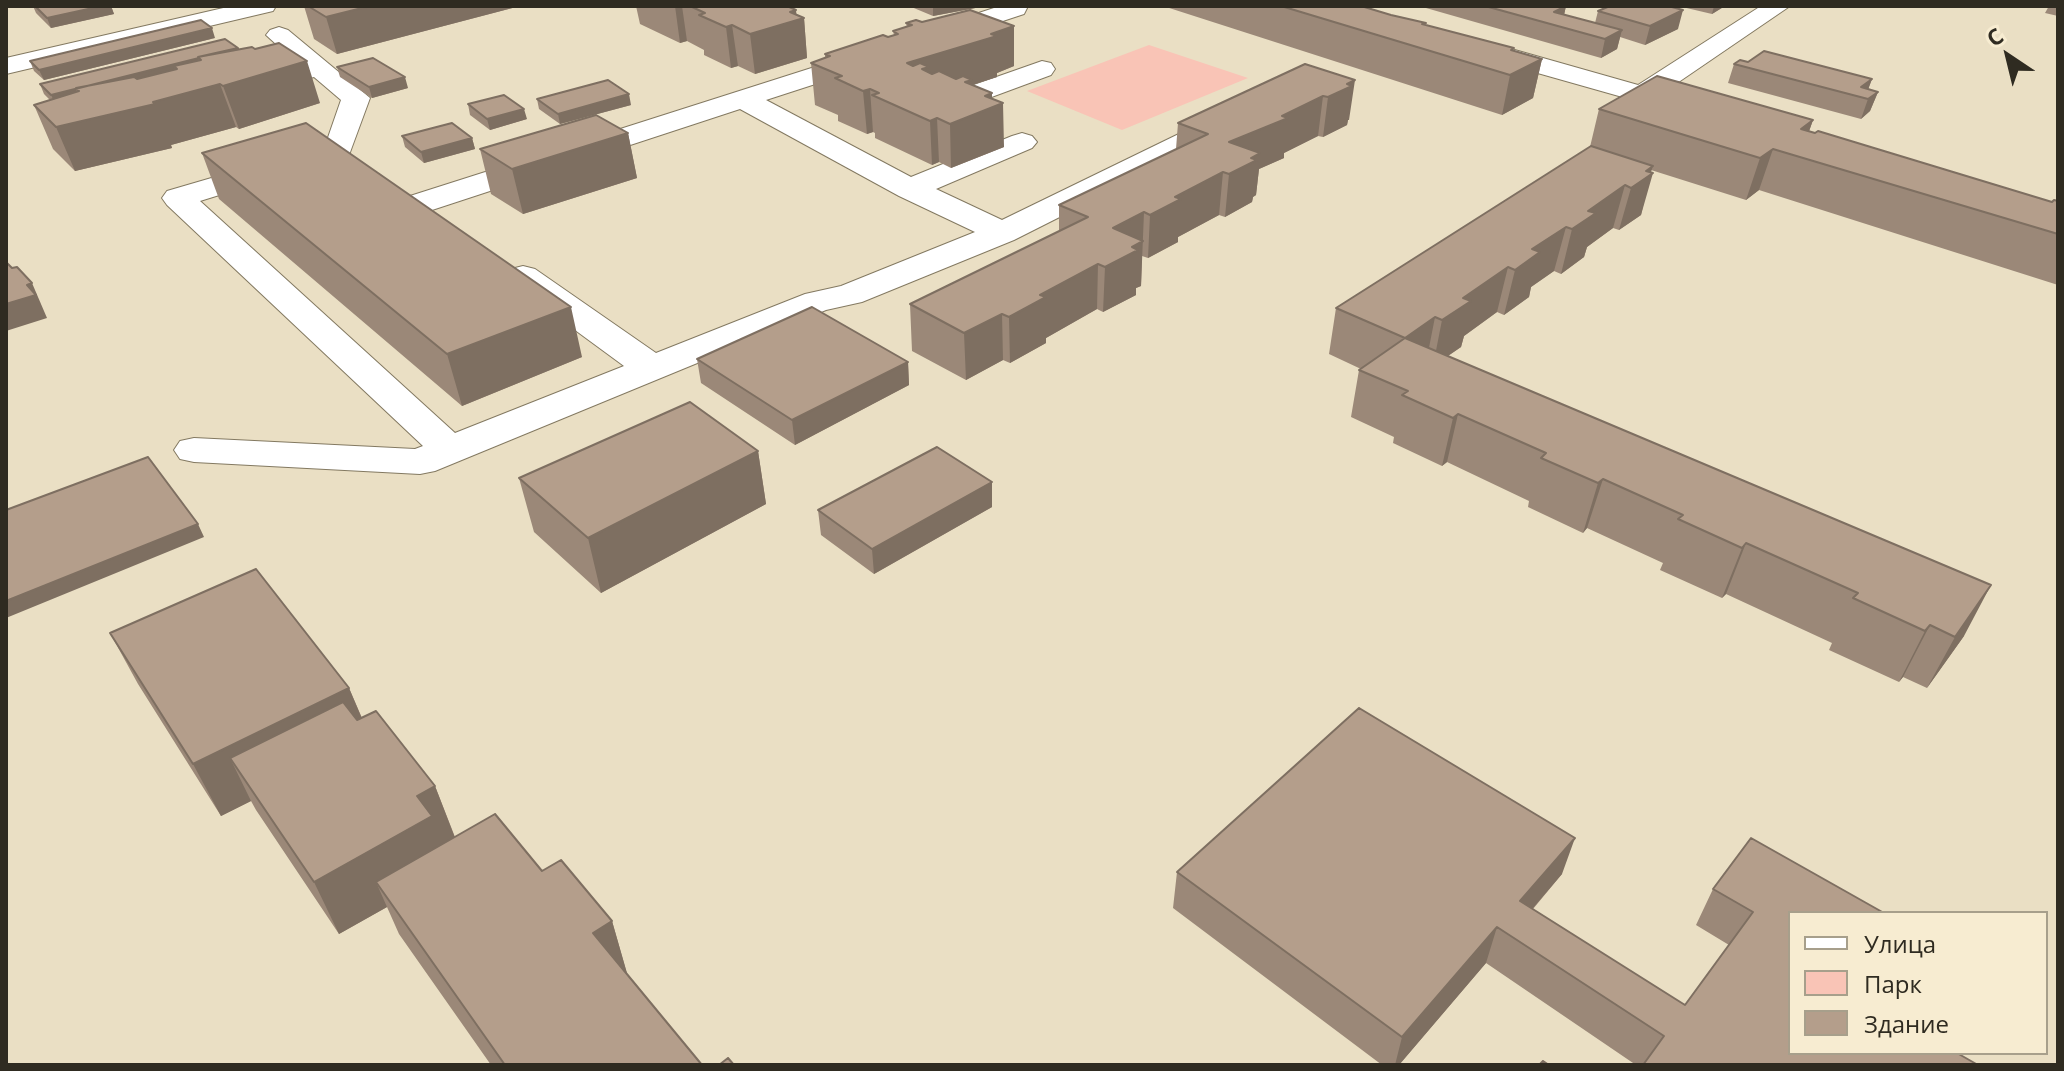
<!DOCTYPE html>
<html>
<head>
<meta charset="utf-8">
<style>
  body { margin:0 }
  #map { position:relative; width:2064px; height:1071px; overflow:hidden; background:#eadfc4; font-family:"Open Sans",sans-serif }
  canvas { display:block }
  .frame { position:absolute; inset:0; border:8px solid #2f2b21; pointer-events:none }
  .legend { position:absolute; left:1788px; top:911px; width:260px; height:144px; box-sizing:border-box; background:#f7ecd1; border:2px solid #a79f8b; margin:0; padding:10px 14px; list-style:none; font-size:24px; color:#2f2b21 }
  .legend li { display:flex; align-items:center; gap:16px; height:40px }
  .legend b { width:40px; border:2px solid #a79f8b }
  .north { position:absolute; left:1968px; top:16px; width:80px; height:80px; -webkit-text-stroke:6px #f7ecd1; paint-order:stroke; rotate:325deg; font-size:22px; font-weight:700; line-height:32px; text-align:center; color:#2f2b21 }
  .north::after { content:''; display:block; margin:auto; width:28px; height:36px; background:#2f2b21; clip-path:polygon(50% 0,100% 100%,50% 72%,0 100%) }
</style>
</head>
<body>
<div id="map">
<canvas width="2064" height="1071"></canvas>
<div class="frame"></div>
<ul class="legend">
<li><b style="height:10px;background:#fff"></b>Улица</li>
<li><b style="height:22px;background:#f9c4b6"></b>Парк</li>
<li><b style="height:22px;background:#b49e8b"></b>Здание</li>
</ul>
<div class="north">С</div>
</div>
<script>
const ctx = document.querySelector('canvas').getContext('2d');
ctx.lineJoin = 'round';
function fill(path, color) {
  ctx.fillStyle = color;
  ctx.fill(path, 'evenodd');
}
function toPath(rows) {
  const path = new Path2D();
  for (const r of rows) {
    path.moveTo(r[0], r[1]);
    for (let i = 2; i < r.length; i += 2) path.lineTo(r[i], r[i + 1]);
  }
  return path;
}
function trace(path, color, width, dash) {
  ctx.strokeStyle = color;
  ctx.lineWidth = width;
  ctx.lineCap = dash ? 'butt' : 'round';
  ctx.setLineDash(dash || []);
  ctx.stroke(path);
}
fill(toPath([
  [1149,45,1248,78,1122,130,1027,91]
]), '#f9c4b6');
const minor = toPath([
  [232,6,276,6,273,11,6,74,6,58,232,6],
  [1000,6,1028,6,1024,14,942,41,924,41,920,36,924,31,1000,6],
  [1761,6,1790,6,1664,92,1696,101,1700,107,1696,113,1686,115,1474,55,1470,49,1474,43,1483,41,1638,85,1761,6],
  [279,27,288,30,370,98,349,155,339,158,329,155,324,149,341,100,314,77,252,93,242,91,238,85,242,79,299,65,266,35,270,30,279,27],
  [868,50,877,52,881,58,877,64,766,100,911,177,1012,136,1022,133,1032,136,1037,142,1032,148,936,189,1002,220,1222,113,1232,110,1242,113,1246,119,1242,125,1014,240,862,302,826,310,435,471,420,474,194,462,180,459,174,450,180,441,194,438,415,449,423,446,167,205,162,198,167,191,273,160,284,163,288,169,284,175,200,201,455,433,624,366,511,283,506,276,511,269,523,266,535,269,656,353,805,294,841,286,975,232,899,196,740,109,432,210,421,213,410,210,405,203,410,196,868,50],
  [1042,61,1051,63,1055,69,1051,75,951,112,941,114,931,112,927,106,931,100,1042,61]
]);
trace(minor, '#837961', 2);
fill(minor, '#fff');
fill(toPath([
  [33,6,111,6,114,14,51,28,36,13],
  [304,6,520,6,337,54,314,39],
  [636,6,787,6,796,10,796,15,804,18,807,58,755,74,738,66,731,68,704,55,704,50,687,41,680,43,640,24],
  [909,6,986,6,933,16],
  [1163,6,1361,6,1542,59,1533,98,1502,115],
  [1427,6,1566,6,1564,15,1595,23,1598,11,1678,29,1645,45,1620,37,1617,49,1601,58,1426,8],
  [1678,6,1725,6,1712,14],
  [2049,6,2058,6,2058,16,2045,13],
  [922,22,1014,26,1014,66,997,73,997,77,972,85,992,93,992,98,1004,147,951,168,939,162,932,165,875,138,875,133,873,132,867,134,838,121,838,115,815,105,811,63,825,58,825,54,894,35,893,31,907,27,906,23],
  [215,38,44,80,34,71,30,61],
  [238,50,320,103,239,129,236,127,171,145,172,148,75,171,53,149,34,105,50,100,44,94,40,84],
  [1748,62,1872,79,1868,89,1878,92,1870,111,1861,119,1728,83,1734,64],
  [1305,64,1349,120,1348,120,1347,125,1323,137,1318,136,1284,153,1284,158,1259,169,1256,195,1253,197,1252,202,1225,217,1219,215,1178,237,1178,242,1148,258,1142,256,1141,286,1136,288,1136,295,1103,312,1097,309,1046,338,1046,343,1010,363,1003,360,966,380,912,351,910,304,1059,232,1059,205,1176,149,1178,123],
  [337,67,408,88,372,98,340,77],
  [537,99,631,105,560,124,539,109],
  [468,104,527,119,490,130,470,115],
  [1599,109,1813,120,1809,131,2052,202,2058,201,2058,285,1759,190,1746,200,1651,170,1641,215,1619,230,1613,228,1587,247,1584,257,1561,274,1554,271,1531,287,1529,297,1504,315,1497,312,1464,336,1461,347,1448,356,1964,636,1927,688,1903,677,1899,682,1829,650,1832,643,1726,594,1722,598,1660,570,1663,563,1587,528,1583,533,1528,507,1529,501,1447,462,1442,466,1393,443,1394,437,1351,417,1359,370,1361,369,1329,354,1336,308,1590,147],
  [628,133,637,178,523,214,491,194,480,149],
  [402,136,472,138,475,149,424,163,405,147],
  [202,153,582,357,462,406,219,199],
  [697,359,908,362,909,385,795,445,701,383],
  [758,451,766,504,601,593,534,532,519,478],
  [992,482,992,507,874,574,821,535,818,510],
  [110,633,349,688,362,718,435,786,455,837,542,871,612,921,627,974,702,1065,491,1065,399,934,387,907,339,934,256,810,251,801,221,816,138,684],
  [1751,838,1790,1053,1978,1065,1636,1065,1486,963,1399,1065,1382,1065,1173,908,1177,872,1562,874,1533,909,1685,1005,1729,945,1696,925,1713,889]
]), '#9b8878');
fill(toPath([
  [102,6,111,6,114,14,51,28,47,18],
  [370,6,520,6,337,54,326,17],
  [675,6,682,6,687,41,680,43],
  [933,6,986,6,933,16],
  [1566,6,1562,24,1554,12],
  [1714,6,1725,6,1712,14],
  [796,10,797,20,804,18,807,58,755,74,750,34,790,12],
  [1683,10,1678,29,1645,45,1650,26],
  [732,25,738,66,731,68,726,27],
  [1014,26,1014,66,997,73,997,77,972,85,985,96,992,93,992,108,1003,103,1004,147,951,168,950,124,907,63],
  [212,28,215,38,44,80,39,70],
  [1622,30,1617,49,1601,58,1605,39],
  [198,58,202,68,174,66,177,75,79,91,76,88],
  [1542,59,1533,98,1502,115,1510,75],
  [307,61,320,103,239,129,223,86],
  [405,77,408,88,372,98,369,87],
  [1872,79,1865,98,1861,87],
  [1355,80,1349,120,1348,120,1347,125,1323,137,1328,97,1347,84],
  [220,84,236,127,171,145,172,148,75,171,56,127],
  [76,89,80,99,56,105,51,95],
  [870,89,873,132,867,134,863,91],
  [1878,92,1870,111,1861,119,1868,99],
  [629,94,631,105,560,124,558,114],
  [1323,96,1318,136,1284,153,1284,158,1259,169,1256,195,1253,197,1252,202,1225,217,1229,174,1229,142],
  [524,109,527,119,490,130,487,119],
  [937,118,939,162,932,165,930,121],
  [1813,120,1800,157,1801,129],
  [628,133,637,178,523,214,512,169],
  [472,138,475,149,424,163,421,152],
  [1773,149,1759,190,1746,200,1760,158],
  [1653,166,1650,175,1653,173,1641,215,1619,230,1631,188,1646,171],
  [1223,172,1219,215,1178,237,1178,242,1148,258,1150,215,1175,197],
  [1625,185,1613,228,1587,247,1584,257,1561,274,1572,229,1588,211],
  [1144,212,1141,286,1136,288,1136,295,1103,312,1105,267,1113,228],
  [1566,227,1554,271,1531,287,1529,297,1504,315,1515,270,1532,249],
  [1098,264,1097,309,1046,338,1046,343,1010,363,1009,317,1040,295],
  [1508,267,1497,312,1464,336,1461,347,1433,366,1442,320,1463,298],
  [32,283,47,318,6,331,6,304,27,285],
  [571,307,582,357,462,406,447,354],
  [1002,314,1003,360,966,380,964,333],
  [1435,317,1426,363,1405,338],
  [908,362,909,385,795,445,792,420],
  [1458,414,1447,462,1442,466,1453,418],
  [758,451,766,504,601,593,588,538],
  [1603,479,1587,528,1583,533,1598,483],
  [992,482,992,507,874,574,872,549],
  [198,524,204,537,6,618,6,601],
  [1746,543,1726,594,1722,598,1742,548],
  [1991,585,1964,636,1927,688,1955,637],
  [1930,625,1903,677,1899,682,1925,631],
  [349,688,371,740,230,758,251,801,221,816,193,764],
  [435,786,455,838,376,882,387,907,339,934,314,882,417,796],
  [1575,838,1562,874,1510,935,1520,901],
  [612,921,627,973,609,985,593,933],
  [1497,927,1486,963,1399,1065,1395,1065,1402,1037]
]), '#7e6f61');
const building = toPath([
  [35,6,102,6,47,18,35,6],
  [308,6,370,6,326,17,308,6],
  [690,6,787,6,796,10,790,12,804,18,750,34,732,25,726,27,699,15,705,13,690,6],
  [1281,6,1361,6,1391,15,1426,23,1422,24,1514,48,1511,50,1542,59,1510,75,1281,6],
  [1485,6,1566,6,1554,12,1622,30,1605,39,1485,6],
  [1610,6,1668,6,1683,10,1650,26,1598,11,1610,6],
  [970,10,1014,26,991,34,997,36,907,63,913,66,920,63,929,67,922,69,932,74,939,71,956,79,963,76,972,80,965,82,992,93,985,96,1003,103,950,124,937,118,930,121,872,95,879,93,870,89,863,91,835,78,842,76,811,63,830,56,825,54,883,35,888,37,898,34,893,31,912,25,906,23,916,20,922,22,970,10],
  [201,20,212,28,39,70,30,61,201,20],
  [225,39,238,48,198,57,199,58,51,95,40,84,225,39],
  [279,43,307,61,223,86,220,84,153,102,155,104,56,127,34,105,79,91,76,88,134,77,137,79,177,69,174,66,201,60,198,57,252,47,255,49,279,43],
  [1764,51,1872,79,1861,87,1878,92,1868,99,1734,64,1740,60,1748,62,1764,51],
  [373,58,405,77,369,87,337,67,373,58],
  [1305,64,1355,80,1347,84,1352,86,1328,97,1323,96,1282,116,1288,118,1229,142,1260,153,1251,158,1257,160,1229,174,1223,172,1175,197,1181,199,1150,215,1144,212,1113,228,1143,241,1132,247,1138,250,1105,267,1098,264,1040,295,1046,297,1009,317,1002,314,964,333,910,304,1088,217,1059,205,1208,134,1178,123,1305,64],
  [1657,76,1813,120,1801,129,1815,133,1818,131,2052,202,2054,200,2058,201,2058,234,1773,149,1760,158,1599,109,1657,76],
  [608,80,629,94,558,114,537,99,608,80],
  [504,95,524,109,487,119,468,104,504,95],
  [596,115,628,133,512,169,480,149,596,115],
  [306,123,571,307,447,354,202,153,306,123],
  [452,123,472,138,421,152,402,136,452,123],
  [1591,146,1653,166,1646,171,1653,173,1631,188,1625,185,1588,211,1596,213,1572,229,1566,227,1532,249,1540,252,1515,270,1508,267,1463,298,1471,301,1442,320,1435,317,1405,338,1336,308,1591,146],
  [6,262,12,268,17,267,32,283,27,285,36,295,6,304,6,262],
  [812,307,908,362,792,420,697,359,812,307],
  [1405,338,1991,585,1955,637,1930,625,1925,631,1853,598,1858,593,1746,543,1742,548,1678,519,1683,515,1603,479,1598,483,1541,458,1546,453,1458,414,1453,418,1402,395,1408,391,1359,370,1405,338],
  [690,402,758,451,588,538,519,478,690,402],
  [937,447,992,482,872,549,818,510,937,447],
  [148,457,198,524,6,601,6,510,148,457],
  [256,569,349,688,193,764,110,633,256,569],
  [343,702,357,720,376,711,435,786,417,796,432,816,314,882,230,758,343,702],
  [1359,708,1575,838,1520,901,1685,1005,1753,912,1713,889,1751,838,1884,913,1790,913,1790,1053,1957,1053,1978,1065,1643,1065,1664,1036,1497,927,1402,1037,1177,872,1359,708],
  [495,814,542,871,561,860,612,921,593,933,702,1065,505,1065,376,882,495,814],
  [728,1058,734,1065,719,1065,728,1058],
  [1543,1061,1549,1065,1539,1065,1543,1061]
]);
fill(building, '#b49e8b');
trace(building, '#7e6f61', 2);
</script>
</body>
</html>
